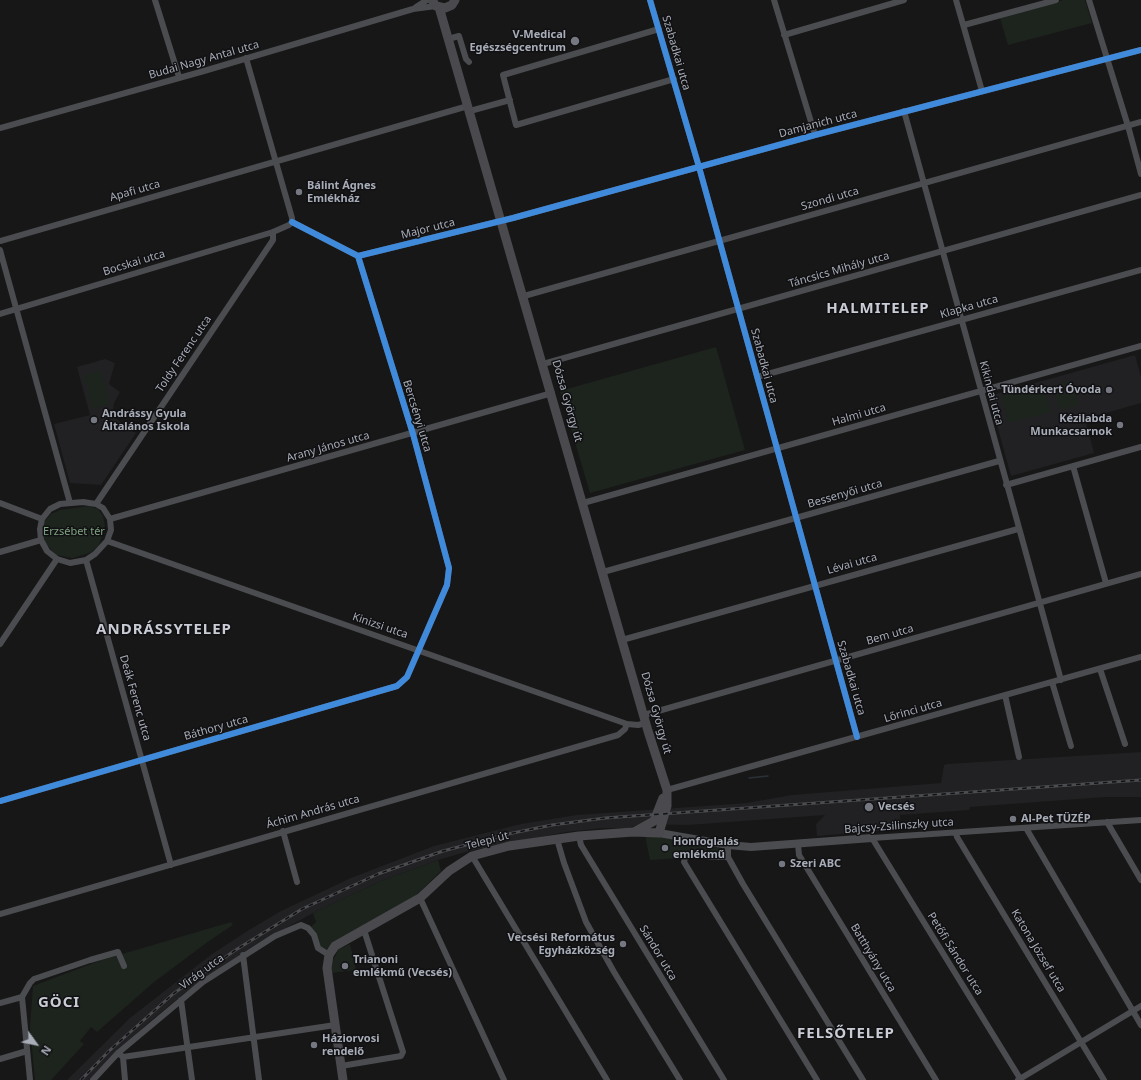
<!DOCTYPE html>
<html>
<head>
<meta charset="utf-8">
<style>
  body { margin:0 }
  #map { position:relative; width:1141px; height:1080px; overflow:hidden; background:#171717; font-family:"Noto Sans",sans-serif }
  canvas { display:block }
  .north { position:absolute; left:16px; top:1024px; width:40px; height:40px; -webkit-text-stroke:3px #111113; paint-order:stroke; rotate:123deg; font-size:11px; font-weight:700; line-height:16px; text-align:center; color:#a8adb8 }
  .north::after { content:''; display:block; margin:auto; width:14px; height:18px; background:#a8adb8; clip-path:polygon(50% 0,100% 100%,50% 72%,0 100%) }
</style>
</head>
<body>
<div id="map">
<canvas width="1141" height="1080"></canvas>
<div class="north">N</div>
</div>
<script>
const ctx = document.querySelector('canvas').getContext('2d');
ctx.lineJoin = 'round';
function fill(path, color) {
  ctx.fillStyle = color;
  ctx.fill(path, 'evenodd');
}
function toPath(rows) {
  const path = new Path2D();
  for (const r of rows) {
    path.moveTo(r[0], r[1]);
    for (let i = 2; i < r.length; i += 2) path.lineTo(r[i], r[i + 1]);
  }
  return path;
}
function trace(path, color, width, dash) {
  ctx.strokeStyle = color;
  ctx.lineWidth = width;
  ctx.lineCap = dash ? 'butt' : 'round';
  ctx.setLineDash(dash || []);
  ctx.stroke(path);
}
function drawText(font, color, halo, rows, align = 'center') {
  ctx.font = font + ' "Noto Sans",sans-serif';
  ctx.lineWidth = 3;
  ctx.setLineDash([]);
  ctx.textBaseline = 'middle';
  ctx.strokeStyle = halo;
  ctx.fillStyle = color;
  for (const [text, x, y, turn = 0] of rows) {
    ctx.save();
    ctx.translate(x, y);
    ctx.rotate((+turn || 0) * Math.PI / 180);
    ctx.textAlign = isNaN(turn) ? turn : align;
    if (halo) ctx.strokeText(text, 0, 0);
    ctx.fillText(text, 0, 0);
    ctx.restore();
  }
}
fill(toPath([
  [1135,355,1141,377,1141,403,1085,419,1094,453,1011,476,989,396],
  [105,359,115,363,109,384,120,392,114,403,112,416,136,433,101,485,70,483,54,424,90,415,77,367],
  [1141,752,1141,797,1105,797,970,807,969,810,900,815,901,829,817,836,816,824,825,815,688,825,642,824,628,828,603,828,566,832,469,851,438,860,381,881,313,913,250,948,186,992,146,1025,89,1080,67,1080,130,1018,212,954,249,930,281,911,351,878,434,846,521,824,577,815,747,803,792,795,941,783,944,765,947,764]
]), '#212123');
fill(toPath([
  [1063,0,1085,0,1092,23,1008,45,1000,18],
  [716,347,745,450,590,493,560,391],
  [101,370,109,404,92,408,84,375],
  [1072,380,1079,405,1059,410,1052,386],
  [1044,385,1051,412,1008,423,1001,396],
  [89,506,98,509,103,516,105,526,99,545,92,552,73,558,56,555,45,543,43,532,44,522,51,514,60,510],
  [645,835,660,836,724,849,722,855,720,855,691,852,679,858,650,860],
  [438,860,441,871,414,897,328,948,324,954,310,928,316,922,313,913,381,881],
  [231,922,233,925,209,941,154,982,97,1032,91,1027,80,1041,84,1044,51,1080,35,1080,30,1027,33,986,102,960],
  [350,944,356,970,331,973,331,965,338,950]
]), '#1d241e');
trace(toPath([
  [749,778,768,776]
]), '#2a3239', 1.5);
trace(toPath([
  [155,0,179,77],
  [650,0,699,167,857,737],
  [774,0,815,135],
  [956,0,982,91],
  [1089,0,1128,126,1141,174],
  [416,7,427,0],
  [964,25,1056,0],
  [659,29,503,75,516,125,674,79],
  [784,35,904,0],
  [448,39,459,36,466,59,469,62],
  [246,58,292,218,292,222],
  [470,111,510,100],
  [904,111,1061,680],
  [0,128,204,71,413,9,436,6],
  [0,241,468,106],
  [0,250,70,503],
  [358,256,513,218,815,135,1141,50],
  [524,296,1141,122],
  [0,314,273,232,289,225,292,222],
  [543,364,1141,195],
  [757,377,1141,270],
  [1073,466,1106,583],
  [1006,485,1141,447],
  [83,502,96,504,103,508,110,519,111,530,107,541,95,554,86,560,70,563,57,559,47,551,41,540,40,529,42,519,50,509,60,504,83,502],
  [0,503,42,519],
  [583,503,1141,346],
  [96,504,273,240,273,232],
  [110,519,552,393],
  [107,541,627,724,638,725,646,723],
  [0,552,41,540],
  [86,560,171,865],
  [603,572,999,461],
  [622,640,1018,529],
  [0,644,57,559],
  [1100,669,1125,744],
  [1052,682,1071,746],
  [1005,695,1019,757],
  [644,715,1141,574],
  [667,790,1141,657],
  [0,801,397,686,407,677,447,585,449,568,413,434,358,256,292,222],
  [1107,822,1141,880],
  [1026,828,1141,1025],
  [283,831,297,882],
  [956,833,957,837,1104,1080],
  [579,836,581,845,724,1080],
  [557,839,564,863,586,922,614,972,680,1080],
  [798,844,799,855,936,1080],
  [728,845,728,857,743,884,863,1080],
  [472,856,607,1080],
  [728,857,712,857,692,854,685,858,684,862,817,1080],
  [420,898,504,1080],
  [0,914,618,735,625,729,627,724],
  [243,955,259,1080],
  [22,997,30,1080],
  [181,1000,192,1080],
  [0,1003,22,997,30,983,34,979,90,960,118,952,124,966],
  [118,1053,123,1057,335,1025],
  [123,1057,125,1080],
  [0,1059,27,1051],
  [341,1066,401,1056,403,1052,364,930],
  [93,1080,118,1053,203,982,275,936,301,925,308,928,314,935,318,948,329,955],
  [1018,1080,1141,1006],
  [1021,1080,872,838,1141,820]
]), '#4b4c50', 6);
trace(toPath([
  [659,833,728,845,751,847,872,838]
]), '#4b4c50', 8);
trace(toPath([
  [432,0,436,6,445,8,452,5,455,0],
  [439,7,648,731,667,790,667,806,659,833],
  [636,831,654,821,663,798],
  [343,1080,327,968,329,955,335,946,420,898,449,871,472,856,509,846,579,836,633,832,659,833]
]), '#4a4a4e', 9);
const rail = toPath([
  [81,1080,109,1051,173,994,234,951,302,909,378,874,443,851,508,834,552,825,605,818,1141,780]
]);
trace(rail, '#4b4c4f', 3);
trace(rail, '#111113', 1.5, [4.5]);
trace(toPath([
  [650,0,699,167,857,737],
  [358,256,513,218,815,135,1141,50],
  [0,801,397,686,407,677,447,585,449,568,413,434,358,256,292,222]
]), '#408adc', 6);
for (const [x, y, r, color] of [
  [575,41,5,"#757880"],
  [299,192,4,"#757880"],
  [1109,390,4,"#757880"],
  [94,420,4,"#757880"],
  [1120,425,4,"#757880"],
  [869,807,5,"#757880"],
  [1013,819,4,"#757880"],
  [665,848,4,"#757880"],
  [782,864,4,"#757880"],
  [623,944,4,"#757880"],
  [345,966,4,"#757880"],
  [314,1045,4,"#757880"]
]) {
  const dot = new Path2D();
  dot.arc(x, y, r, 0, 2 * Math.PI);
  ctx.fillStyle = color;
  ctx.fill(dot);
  trace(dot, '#111113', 1.5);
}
drawText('bold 11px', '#a8adb8', '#111113', [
  ["V-Medical",566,35,"right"],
  ["Egészségcentrum",566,48,"right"],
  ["Bálint Ágnes",307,186],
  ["Emlékház",307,199],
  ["Tündérkert Óvoda",1101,390,"right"],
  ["Andrássy Gyula",102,414],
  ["Általános Iskola",102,427],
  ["Kézilabda",1112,419,"right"],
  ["Munkacsarnok",1112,432,"right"],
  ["Vecsés",878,807],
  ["Al-Pet TÜZÉP",1021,819],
  ["Honfoglalás",673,842],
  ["emlékmű",673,855],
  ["Szeri ABC",790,864],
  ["Vecsési Református",615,938,"right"],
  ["Egyházközség",615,951,"right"],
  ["Trianoni",353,960],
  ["emlékmű (Vecsés)",353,973],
  ["Háziorvosi",322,1039],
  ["rendelő",322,1052]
], 'left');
drawText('11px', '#a8adb8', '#111113', [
  ["Szabadkai utca",676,53,74],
  ["Budai Nagy Antal utca",204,60,-16],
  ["Damjanich utca",818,124,-15],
  ["Apafi utca",135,191,-16],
  ["Szondi utca",830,199,-16],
  ["Major utca",428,229,-14],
  ["Bocskai utca",134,263,-17],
  ["Táncsics Mihály utca",839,270,-16],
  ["Klapka utca",969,307,-16],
  ["Toldy Ferenc utca",184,354,-56],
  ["Szabadkai utca",764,366,75],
  ["Kikindai utca",991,393,75],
  ["Dózsa György út",567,401,74],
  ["Halmi utca",859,415,-16],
  ["Bercsényi utca",417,416,73],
  ["Arany János utca",328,447,-16],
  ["Bessenyői utca",845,494,-16],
  ["Lévai utca",852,564,-16],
  ["Kinizsi utca",380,626,19],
  ["Bem utca",890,635,-16],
  ["Szabadkai utca",851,678,74],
  ["Deák Ferenc utca",135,698,74],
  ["Lőrinci utca",913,711,-16],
  ["Dózsa György út",656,713,74],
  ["Báthory utca",216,728,-16],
  ["Áchim András utca",313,812,-16],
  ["Bajcsy-Zsilinszky utca",899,826,-4],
  ["Telepi út",487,841,-15],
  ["Katona József utca",1038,951,59],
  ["Sándor utca",658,953,59],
  ["Petőfi Sándor utca",955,954,58],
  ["Batthyány utca",873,958,59],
  ["Virág utca",202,972,-36]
]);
drawText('11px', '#7fa381', '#111113', [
  ["Erzsébet tér",74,532]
]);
ctx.letterSpacing = '1px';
drawText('bold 15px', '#c9ccd4', '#111113', [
  ["HALMITELEP",878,309],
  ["ANDRÁSSYTELEP",164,630],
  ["GÖCI",59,1003],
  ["FELSŐTELEP",846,1034]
]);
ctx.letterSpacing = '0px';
</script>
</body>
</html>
